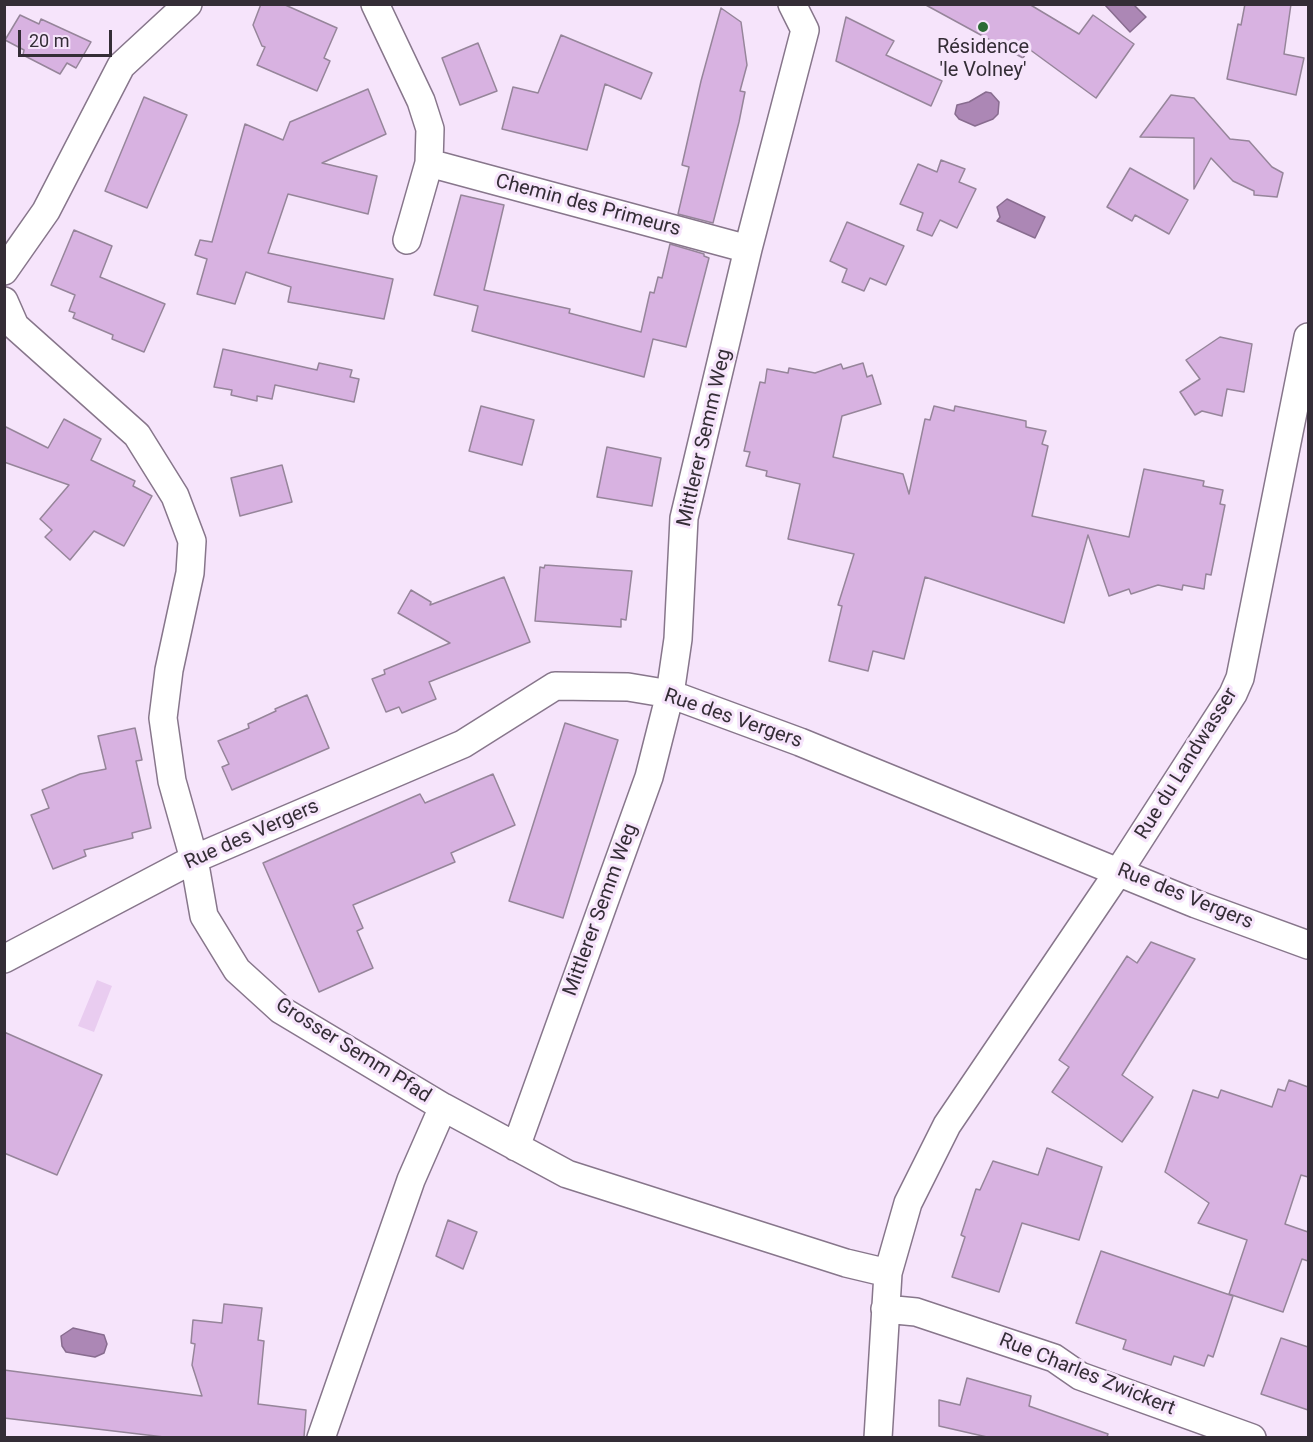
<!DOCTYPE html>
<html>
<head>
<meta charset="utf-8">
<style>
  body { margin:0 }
  #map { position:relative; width:1313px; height:1442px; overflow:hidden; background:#f6e4fb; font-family:Roboto,sans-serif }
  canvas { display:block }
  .frame { position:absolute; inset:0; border:6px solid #342d36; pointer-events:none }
  .scale { position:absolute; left:18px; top:30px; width:94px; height:27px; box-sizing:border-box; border:3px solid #342d36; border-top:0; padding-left:8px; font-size:18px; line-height:21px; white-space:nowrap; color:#342d36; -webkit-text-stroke:4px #f6e4fb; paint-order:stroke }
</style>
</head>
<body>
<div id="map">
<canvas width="1313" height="1442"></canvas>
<div class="frame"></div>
<div class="scale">20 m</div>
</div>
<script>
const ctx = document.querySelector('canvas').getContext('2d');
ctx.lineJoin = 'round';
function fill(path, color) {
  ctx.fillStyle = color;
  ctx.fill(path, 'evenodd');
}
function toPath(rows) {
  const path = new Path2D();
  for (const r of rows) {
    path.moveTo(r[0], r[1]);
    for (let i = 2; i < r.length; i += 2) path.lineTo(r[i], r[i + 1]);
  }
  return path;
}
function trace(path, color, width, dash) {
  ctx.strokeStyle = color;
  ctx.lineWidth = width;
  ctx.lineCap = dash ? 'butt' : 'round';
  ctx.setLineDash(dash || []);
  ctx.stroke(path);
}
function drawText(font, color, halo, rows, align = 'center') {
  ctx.font = font + ' Roboto,sans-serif';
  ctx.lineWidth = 6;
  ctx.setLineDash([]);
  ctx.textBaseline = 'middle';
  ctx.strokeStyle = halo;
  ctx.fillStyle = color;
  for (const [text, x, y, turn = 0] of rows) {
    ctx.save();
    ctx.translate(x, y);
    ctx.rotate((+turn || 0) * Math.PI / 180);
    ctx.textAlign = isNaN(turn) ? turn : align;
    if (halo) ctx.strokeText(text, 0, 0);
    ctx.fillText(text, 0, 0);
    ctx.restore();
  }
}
fill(toPath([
  [97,980,112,986,94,1032,78,1026]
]), '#e9ccf0');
const water = toPath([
  [1105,5,1134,5,1146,17,1130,32,1105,5],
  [986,92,991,93,999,102,998,114,993,119,975,126,959,119,955,114,957,105,969,102,986,92],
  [1007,199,1045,217,1035,238,997,221,1000,217,997,207,1007,199],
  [73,1328,104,1335,107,1344,104,1353,95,1357,66,1352,62,1346,61,1336,73,1328]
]);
fill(water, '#ac87b5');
trace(water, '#886c8f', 1.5);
const building = toPath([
  [261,4,283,4,337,28,324,58,330,61,317,91,257,65,265,47,262,46,253,25,261,4],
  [924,4,1029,4,1079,34,1093,15,1134,44,1096,98,1029,49,1023,58,924,4],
  [1245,4,1291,4,1284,54,1304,58,1296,95,1227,79,1238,24,1241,25,1245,4],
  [721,8,741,22,747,65,740,91,745,92,739,122,713,223,678,214,689,167,682,165,701,81,721,8],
  [20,15,39,24,41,19,91,42,76,68,67,63,60,74,23,55,24,50,5,40,20,15],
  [846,17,894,41,886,55,942,81,931,106,836,61,846,17],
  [561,35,652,73,641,99,605,84,587,150,502,129,513,87,538,93,561,35],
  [478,43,497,91,460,105,442,58,478,43],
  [368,89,386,134,322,163,377,176,368,214,288,194,268,253,393,279,384,319,288,302,291,287,246,272,235,304,197,294,207,259,195,255,200,240,212,242,245,124,283,140,290,122,368,89],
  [1171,95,1194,98,1230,139,1249,141,1272,167,1283,173,1277,197,1254,195,1254,191,1233,181,1211,158,1194,189,1194,138,1140,137,1171,95],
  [144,97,187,115,147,208,105,191,144,97],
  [941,160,965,169,959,182,976,189,957,228,940,220,932,236,917,230,923,213,900,204,918,164,937,172,941,160],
  [1130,168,1188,200,1169,234,1135,215,1132,221,1107,207,1130,168],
  [461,195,504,205,484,290,570,309,569,313,641,332,650,292,654,293,658,277,662,278,670,244,704,254,704,256,709,258,686,347,653,339,644,377,472,331,478,306,434,295,461,195],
  [847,222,904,246,886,285,870,278,864,291,842,282,847,269,830,261,847,222],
  [74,230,112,246,100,277,165,304,144,352,112,339,113,335,73,318,75,313,69,311,75,295,51,285,74,230],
  [1220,337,1252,344,1244,392,1227,389,1222,416,1202,411,1195,415,1180,392,1200,379,1186,360,1220,337],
  [223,349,317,370,319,363,352,370,350,377,359,379,354,402,275,385,272,399,257,396,257,401,231,395,232,390,214,387,223,349],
  [863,363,867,377,872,375,881,404,842,416,833,457,903,474,909,494,925,419,930,420,934,406,954,411,955,406,1026,421,1026,427,1046,431,1042,444,1048,446,1032,516,1129,537,1144,469,1204,481,1203,486,1223,490,1220,504,1225,505,1211,575,1206,574,1204,589,1183,585,1182,590,1158,585,1131,594,1129,589,1109,596,1088,535,1064,623,925,577,904,659,873,651,868,671,829,661,842,606,838,605,854,554,788,539,800,484,766,476,767,471,746,466,750,452,744,451,760,382,765,383,767,369,788,373,789,368,815,373,841,364,843,369,863,363],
  [481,406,534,420,522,465,469,451,481,406],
  [64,419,101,439,91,460,135,481,133,486,152,496,124,546,94,531,70,560,45,537,52,530,40,519,69,485,4,462,4,426,48,448,64,419],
  [607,447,661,458,652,506,597,497,607,447],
  [282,465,292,502,240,516,231,478,282,465],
  [545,565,632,571,626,620,621,619,621,627,535,621,540,567,544,568,545,565],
  [504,577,530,642,429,682,436,699,402,713,399,707,386,712,372,679,385,674,384,670,450,643,398,613,411,590,431,602,430,605,504,577],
  [307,695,329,748,232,790,222,767,229,764,218,741,249,728,248,724,276,711,275,709,307,695],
  [565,723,618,740,563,918,509,901,565,723],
  [135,728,142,760,136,761,151,828,132,833,133,838,84,850,86,856,53,869,31,815,49,808,42,790,80,774,106,769,98,736,135,728],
  [493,774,515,825,451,853,455,862,353,905,363,928,357,931,373,968,319,992,263,863,420,794,425,803,493,774],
  [1151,942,1195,959,1122,1075,1153,1097,1122,1142,1052,1092,1069,1067,1059,1060,1127,956,1137,963,1151,942],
  [4,1032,102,1075,57,1175,4,1153,4,1032],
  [1289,1080,1308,1087,1308,1177,1301,1175,1285,1224,1308,1232,1308,1261,1302,1259,1283,1312,1229,1294,1247,1240,1198,1223,1209,1203,1165,1172,1193,1090,1218,1098,1221,1090,1272,1107,1278,1089,1285,1091,1289,1080],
  [1047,1148,1102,1167,1079,1240,1022,1223,999,1292,952,1277,965,1237,961,1235,976,1189,980,1190,993,1161,1038,1175,1047,1148],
  [448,1220,477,1232,463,1269,436,1256,448,1220],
  [1101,1251,1233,1296,1213,1357,1208,1355,1204,1366,1174,1356,1171,1365,1123,1349,1126,1340,1076,1323,1101,1251],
  [224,1304,262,1308,258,1340,264,1341,258,1404,306,1410,304,1437,164,1437,4,1418,4,1370,202,1396,192,1365,195,1344,191,1343,193,1320,222,1323,224,1304],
  [1281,1338,1308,1347,1308,1410,1261,1394,1281,1338],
  [967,1378,1031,1396,1029,1406,1108,1434,1107,1437,987,1437,939,1426,939,1400,960,1405,967,1378]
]);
fill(building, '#d8b2e1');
trace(building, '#96859a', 1.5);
const street = toPath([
  [375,4,421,101,430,129,429,163,748,249],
  [407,240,429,163],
  [4,271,46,211,121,66,188,4],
  [4,301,15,326,137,435,175,496,192,541,190,573,169,670,163,718,172,781,194,859,204,916,237,970,281,1010,443,1107,567,1174,846,1263,888,1273,878,1438],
  [4,959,194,859,463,744,555,686,628,687,670,694,800,742,1196,904,1308,945],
  [516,1147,649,777,670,694,678,639,684,518,748,249,805,30,792,4],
  [888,1273,908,1203,947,1125,1119,871,1233,694,1240,678,1308,337],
  [885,1309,916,1312,1054,1358,1080,1376,1252,1438],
  [321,1438,411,1180,443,1107]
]);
trace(street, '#87768b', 30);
trace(street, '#fff', 27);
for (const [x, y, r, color] of [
  [983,27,6,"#2b6b34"]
]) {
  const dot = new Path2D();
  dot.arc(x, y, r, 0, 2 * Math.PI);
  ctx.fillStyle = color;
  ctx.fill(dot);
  trace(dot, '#f6e4fb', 2);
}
drawText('20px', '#342d36', '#f6e4fb', [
  ["Résidence",983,48],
  ["'le Volney'",983,71]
]);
drawText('20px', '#342d36', '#f6e4fb', [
  ["Chemin des Primeurs",588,206,15],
  ["Mittlerer Semm Weg",705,438,-77],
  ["Rue des Vergers",733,719,19],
  ["Rue du Landwasser",1187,764,-58],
  ["Rue des Vergers",252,835,-24],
  ["Rue des Vergers",1185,897,22],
  ["Mittlerer Semm Weg",601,910,-70],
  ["Grosser Semm Pfad",353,1051,32],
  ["Rue Charles Zwickert",1087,1375,22]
]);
</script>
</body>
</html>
